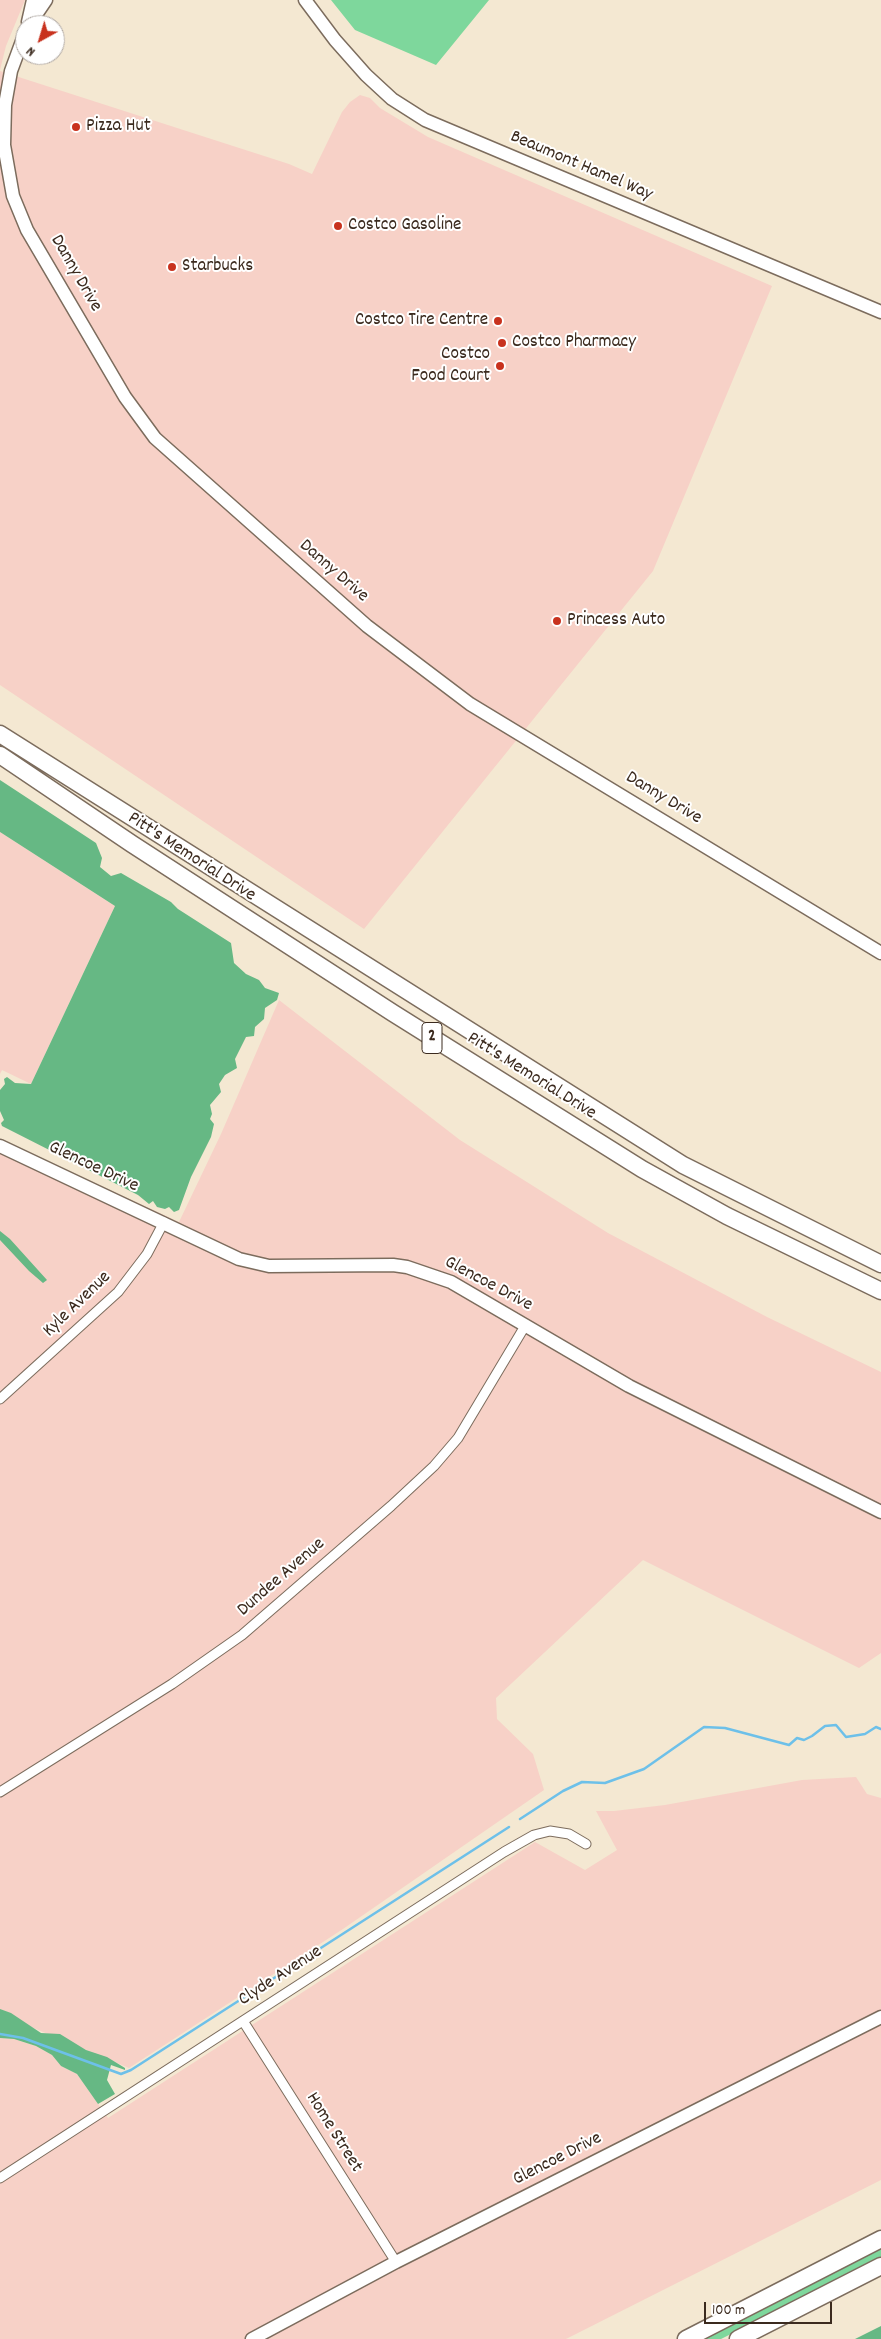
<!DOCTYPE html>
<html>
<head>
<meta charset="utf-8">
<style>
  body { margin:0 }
  #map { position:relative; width:881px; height:2339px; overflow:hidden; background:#f4e8d2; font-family:Dekko,sans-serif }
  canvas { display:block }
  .north { position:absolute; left:15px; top:15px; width:50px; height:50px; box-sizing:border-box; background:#fff; border:1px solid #b1aaa5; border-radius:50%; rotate:219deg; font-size:14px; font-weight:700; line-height:20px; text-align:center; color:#3b2a1e }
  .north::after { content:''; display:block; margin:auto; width:18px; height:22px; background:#c8321e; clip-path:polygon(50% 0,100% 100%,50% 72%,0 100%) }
  .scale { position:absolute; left:704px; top:2302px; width:128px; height:22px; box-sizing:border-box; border:2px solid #3b2a1e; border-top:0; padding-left:6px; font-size:15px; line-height:18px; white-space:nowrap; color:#3b2a1e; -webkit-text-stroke:4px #fff; paint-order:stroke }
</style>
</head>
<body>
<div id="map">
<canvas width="881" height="2339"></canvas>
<div class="north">N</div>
<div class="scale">100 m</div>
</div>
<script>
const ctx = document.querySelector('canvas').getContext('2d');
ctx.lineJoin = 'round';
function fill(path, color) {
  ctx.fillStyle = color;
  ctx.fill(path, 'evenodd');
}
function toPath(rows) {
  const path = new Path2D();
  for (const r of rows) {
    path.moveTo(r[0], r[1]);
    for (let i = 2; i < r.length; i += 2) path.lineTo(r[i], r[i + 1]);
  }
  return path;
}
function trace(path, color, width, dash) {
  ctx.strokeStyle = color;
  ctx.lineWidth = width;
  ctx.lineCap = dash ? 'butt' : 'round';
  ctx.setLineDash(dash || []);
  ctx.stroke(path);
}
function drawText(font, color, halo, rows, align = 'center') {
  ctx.font = font + ' Dekko,sans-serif';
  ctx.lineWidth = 4;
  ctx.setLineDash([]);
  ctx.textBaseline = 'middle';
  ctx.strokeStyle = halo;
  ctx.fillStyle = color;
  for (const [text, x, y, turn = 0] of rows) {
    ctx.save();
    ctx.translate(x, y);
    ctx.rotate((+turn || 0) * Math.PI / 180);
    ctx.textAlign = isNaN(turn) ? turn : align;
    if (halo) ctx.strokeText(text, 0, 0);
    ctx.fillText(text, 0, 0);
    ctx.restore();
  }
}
fill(toPath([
  [0,0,25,0,6,46,0,70],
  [0,71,289,164,312,174,342,112,350,102,360,95,370,98,380,108,428,137,772,286,653,571,364,929,0,685],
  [0,832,115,906,31,1084,2,1070,0,1074],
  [279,1000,460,1140,608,1233,767,1317,881,1372,881,1653,859,1668,643,1560,496,1698,497,1719,533,1754,544,1790,343,1929,129,2068,0,2014,0,1139,179,1222,221,1134],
  [856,1777,867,1794,881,1798,881,2180,566,2339,0,2339,0,2038,14,2039,36,2046,52,2055,61,2066,77,2074,108,2118,535,1842,585,1870,617,1850,596,1811,614,1811,665,1805,802,1780]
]), '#f7d1c7');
fill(toPath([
  [331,0,489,0,436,65,355,30],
  [881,2248,881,2257,767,2316,721,2339,703,2339]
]), '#7ed79c');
fill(toPath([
  [0,780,96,843,102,858,100,867,111,876,121,873,171,902,178,909,231,943,234,963,246,974,259,980,265,988,279,993,277,1000,265,1008,264,1019,255,1027,254,1036,246,1037,235,1059,237,1068,225,1075,219,1084,221,1092,210,1105,212,1114,210,1119,214,1124,211,1137,191,1177,179,1210,174,1212,169,1207,165,1209,157,1207,153,1201,149,1204,138,1195,2,1126,1,1123,4,1120,0,1111,0,1090,5,1084,4,1079,7,1077,15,1083,31,1084,115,906,0,832],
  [0,1231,10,1239,47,1280,43,1283,29,1271,0,1240],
  [0,2009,11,2013,41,2033,60,2034,86,2050,107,2057,125,2068,125,2070,111,2065,107,2080,115,2094,98,2104,77,2074,61,2066,52,2055,36,2046,14,2039,0,2038],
  [881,2326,881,2339,855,2339]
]), '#66b884');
trace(toPath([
  [520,1819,563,1791,582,1782,605,1783,644,1769,704,1727,725,1728,789,1745,797,1738,804,1740,812,1736,825,1726,836,1725,846,1737,865,1734,876,1727,881,1729],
  [0,2034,23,2038,121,2074,131,2070,509,1827]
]), '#6dc0e9', 2.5);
const street = toPath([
  [0,1399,118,1292,147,1254,164,1222],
  [0,1792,172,1684,242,1635,391,1506,434,1466,458,1438,525,1326],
  [243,2021,396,2262],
  [0,2178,504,1852,534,1835,550,1831,569,1834,586,1844]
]);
const secondary = toPath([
  [305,0,335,40,366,75,392,99,425,120,881,312],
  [28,22,33,0],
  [29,25,46,0],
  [25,33,11,71,5,105,4,145,13,196,27,230,125,397,155,438,367,626,470,704,881,953],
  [0,1146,239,1259,269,1266,393,1265,407,1267,451,1282,629,1386,881,1512],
  [252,2339,396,2262,881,2017]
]);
const highway = toPath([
  [0,734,683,1165,881,1264],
  [0,755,132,844,393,1013,642,1169,727,1216,881,1291],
  [686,2339,881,2239],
  [738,2339,881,2266]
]);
trace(street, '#7c6c5d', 11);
trace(secondary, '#7c6c5d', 15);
trace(highway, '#7c6c5d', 19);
trace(street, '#fff', 9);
trace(secondary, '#fff', 12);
trace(highway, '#fff', 16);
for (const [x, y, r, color] of [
  [76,127,5,"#c8321e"],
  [338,226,5,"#c8321e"],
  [172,267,5,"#c8321e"],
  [498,321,5,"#c8321e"],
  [502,343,5,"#c8321e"],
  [500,366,5,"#c8321e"],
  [557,621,5,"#c8321e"]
]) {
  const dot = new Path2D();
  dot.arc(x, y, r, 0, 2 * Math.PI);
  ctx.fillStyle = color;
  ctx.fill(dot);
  trace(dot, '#fff', 2);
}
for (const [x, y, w] of [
  [432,1038,20]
]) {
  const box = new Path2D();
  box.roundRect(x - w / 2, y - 15.5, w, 31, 4);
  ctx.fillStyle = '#fff';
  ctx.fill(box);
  trace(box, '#3b2a1e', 1);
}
drawText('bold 18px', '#3b2a1e', null, [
  ["2",432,1038]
]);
drawText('19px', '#3b2a1e', '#fff', [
  ["Pizza Hut",86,127],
  ["Costco Gasoline",348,226],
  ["Starbucks",182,267],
  ["Costco Tire Centre",488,321,"right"],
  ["Costco Pharmacy",512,343],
  ["Costco",490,355,"right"],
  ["Food Court",490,377,"right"],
  ["Princess Auto",567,621]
], 'left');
drawText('19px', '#3b2a1e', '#fff', [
  ["Beaumont Hamel Way",581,167,23],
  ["Danny Drive",75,274,60],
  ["Danny Drive",333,572,41],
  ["Danny Drive",663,799,31],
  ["Pitt's Memorial Drive",191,858,33],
  ["Pitt's Memorial Drive",531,1077,32],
  ["Glencoe Drive",93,1168,25],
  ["Glencoe Drive",488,1285,28],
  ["Kyle Avenue",78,1305,-44],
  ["Dundee Avenue",282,1578,-41],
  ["Clyde Avenue",281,1977,-33],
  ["Home Street",333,2133,58],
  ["Glencoe Drive",558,2160,-27]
]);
</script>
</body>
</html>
